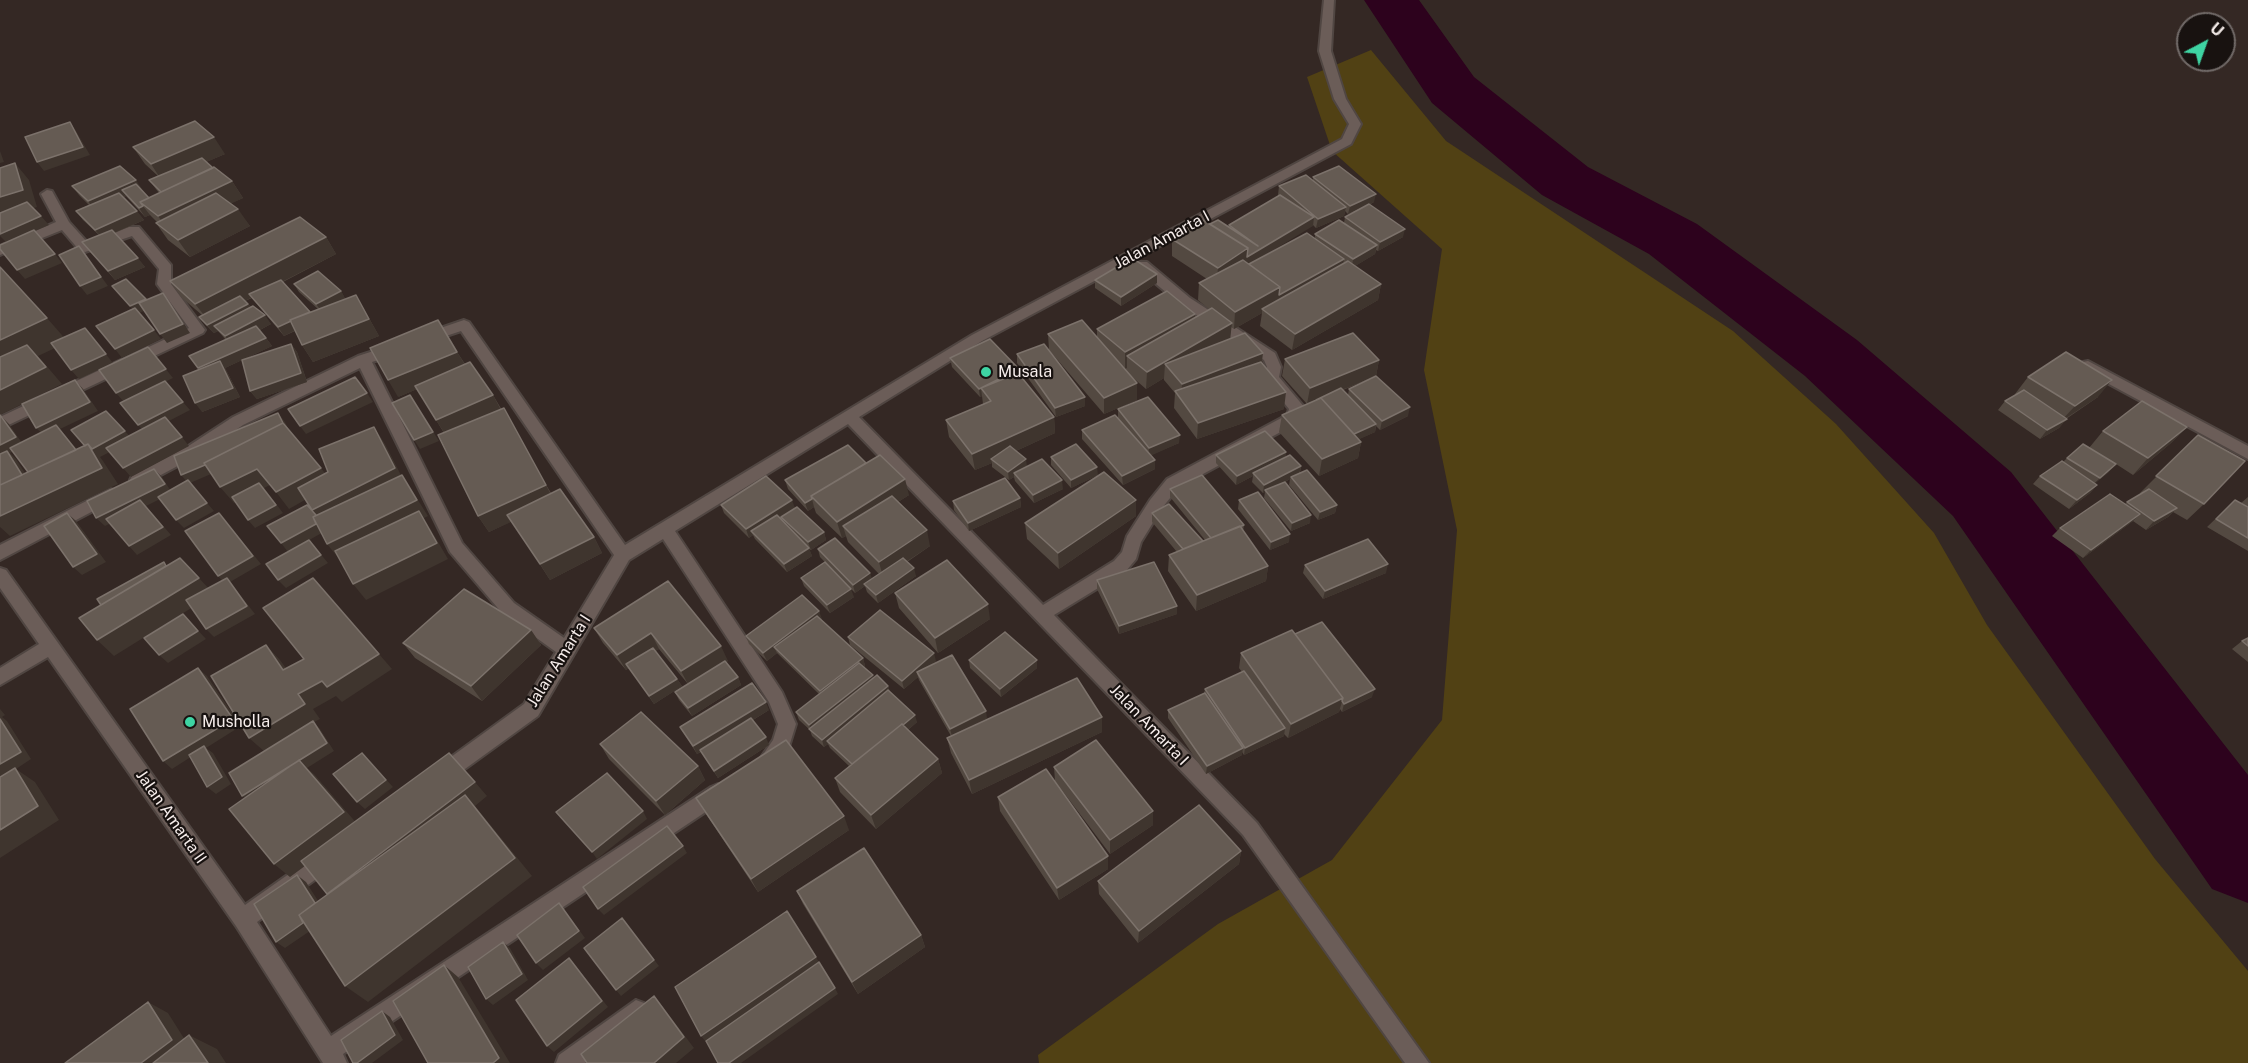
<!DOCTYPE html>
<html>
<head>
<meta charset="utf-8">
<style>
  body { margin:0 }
  #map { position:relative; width:2248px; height:1063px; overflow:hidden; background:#342824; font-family:"Public Sans",sans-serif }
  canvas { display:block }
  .north { position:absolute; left:2176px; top:12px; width:60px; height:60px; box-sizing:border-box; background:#181210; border:2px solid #716a68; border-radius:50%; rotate:41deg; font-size:16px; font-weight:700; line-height:24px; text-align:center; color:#f6edeb }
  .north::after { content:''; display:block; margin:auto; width:21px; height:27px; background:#3ed4a3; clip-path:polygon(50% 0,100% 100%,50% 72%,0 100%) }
</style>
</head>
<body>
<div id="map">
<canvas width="2248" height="1063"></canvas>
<div class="north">U</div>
</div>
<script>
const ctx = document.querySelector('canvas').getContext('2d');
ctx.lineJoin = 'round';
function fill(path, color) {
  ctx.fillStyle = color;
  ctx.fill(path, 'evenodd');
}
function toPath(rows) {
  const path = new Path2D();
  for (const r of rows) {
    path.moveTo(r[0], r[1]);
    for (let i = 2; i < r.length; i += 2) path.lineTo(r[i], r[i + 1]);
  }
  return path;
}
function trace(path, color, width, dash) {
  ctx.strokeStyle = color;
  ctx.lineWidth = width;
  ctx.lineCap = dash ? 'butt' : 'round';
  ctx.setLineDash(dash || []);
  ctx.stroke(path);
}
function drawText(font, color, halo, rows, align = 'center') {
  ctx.font = font + ' "Public Sans",sans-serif';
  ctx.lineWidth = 4.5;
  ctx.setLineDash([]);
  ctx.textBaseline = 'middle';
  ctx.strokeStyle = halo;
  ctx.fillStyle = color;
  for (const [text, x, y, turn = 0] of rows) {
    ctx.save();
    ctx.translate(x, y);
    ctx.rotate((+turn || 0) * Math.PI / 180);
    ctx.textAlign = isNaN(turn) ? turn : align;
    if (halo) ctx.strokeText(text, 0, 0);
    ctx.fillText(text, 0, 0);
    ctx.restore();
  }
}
fill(toPath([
  [1371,50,1446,141,1733,331,1836,424,1934,533,1987,625,2155,859,2248,971,2248,1063,1039,1063,1038,1055,1218,924,1332,860,1442,720,1457,530,1424,370,1442,249,1332,151,1307,77]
]), '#514114');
fill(toPath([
  [1364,0,1419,0,1474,77,1588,167,1697,224,1857,340,2011,472,2248,775,2248,903,2212,889,1953,516,1805,376,1649,254,1542,195,1432,103,1364,0]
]), '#2d021d');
const minor = toPath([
  [1324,0,1334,0,1331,51,1346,99,1361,124,1351,144,982,341,859,417,1043,605,1114,561,1122,552,1127,536,1150,500,1167,479,1287,415,1289,409,1264,378,1267,367,1264,360,1180,304,1137,268,1137,262,1147,262,1190,298,1275,353,1281,367,1279,377,1305,408,1299,422,1179,487,1162,508,1141,542,1136,559,1126,571,1054,615,1257,823,1429,1063,1405,1063,1243,835,848,424,675,531,782,692,796,724,788,750,776,765,769,767,762,765,760,759,773,740,778,724,769,702,663,539,629,560,538,716,447,782,440,785,433,782,430,776,433,770,524,704,556,652,502,613,450,552,360,368,243,425,202,453,144,484,132,484,130,480,132,476,190,445,233,417,358,356,395,344,400,345,402,349,400,353,372,362,462,543,514,603,564,638,614,555,461,331,425,343,420,341,418,338,420,335,464,320,469,322,625,545,972,335,1342,139,1349,124,1334,99,1319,51,1324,0],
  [47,190,52,191,69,222,87,242,129,227,139,227,171,265,171,284,205,330,203,333,0,429,0,417,189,328,157,284,159,269,132,236,85,252,80,251,62,230,0,255,0,246,56,222,41,194,47,190],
  [2088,361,2248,446,2248,459,2083,370,2081,366,2083,362,2088,361],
  [110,489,116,491,118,495,116,499,0,560,0,545,110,489],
  [0,568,6,570,245,905,320,852,327,850,334,852,337,859,334,866,257,922,331,1036,711,787,718,784,725,787,728,793,725,799,343,1054,347,1063,323,1063,236,926,48,657,0,685,0,668,39,644,0,588,0,568],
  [636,1000,644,1003,647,1011,644,1019,585,1063,556,1063,559,1055,636,1000]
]);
trace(minor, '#504642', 4);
fill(minor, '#6b5d58');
fill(toPath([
  [133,147,225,154,206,162,213,168,232,181,243,198,231,203,250,226,190,257,168,240,156,223,157,222,150,215,145,217,126,196,124,197,144,220,115,233,145,267,115,280,82,242,99,235,83,220,76,211,89,205,79,195,72,186,142,189,141,189,149,198,159,193,149,180,158,176,145,164],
  [1313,177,1374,202,1369,205,1403,237,1378,251,1376,250,1375,254,1355,266,1381,284,1378,300,1292,350,1260,326,1262,313,1234,329,1231,327,1230,339,1262,362,1284,409,1197,439,1174,408,1175,393,1164,380,1164,378,1146,389,1131,376,1137,383,1137,400,1104,414,1049,350,1048,334,1097,338,1097,329,1195,317,1209,309,1198,300,1199,283,1207,279,1172,256,1172,239,1210,224,1229,227,1229,225,1279,196,1278,195,1279,186,1313,181],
  [1361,209,1345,217,1344,223,1315,234,1315,238,1249,264,1313,225,1316,228,1344,216,1345,211,1348,214],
  [326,237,336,254,283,282,311,312,318,309,299,292,294,284,341,291,345,299,356,295,379,336,313,362,302,345,295,331,284,336,252,298,245,301,251,307,271,324,260,330,272,346,242,360,291,344,297,352,307,382,257,399,250,391,242,360,225,368,240,397,202,412,199,369,226,340,218,331,214,333,206,325,199,317,202,315,182,298,170,281],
  [1095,280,1157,283,1121,306,1095,288],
  [457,352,465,364,493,395,551,493,594,537,602,553,550,580,512,521,489,532,478,516,444,433,417,389,398,397],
  [1017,354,1085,397,1085,406,1056,417,1017,363],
  [950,358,1020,375,1054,417,1055,433,1016,451,1027,466,1063,489,1034,503,1015,481,1014,477,1009,480,992,467,992,463,975,470,949,437,946,420,983,404,982,396,980,397,952,367],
  [1285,359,1379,360,1376,376,1408,416,1380,430,1376,426,1375,432,1359,439,1361,442,1358,458,1319,476,1279,432,1282,415,1307,404,1282,376],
  [1376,376,1349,389,1348,395,1343,390],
  [2028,377,2098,397,2066,419,2059,428,2040,439,1998,410,2005,401,2017,395,2015,394],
  [1118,409,1179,443,1151,455,1155,469,1123,485,1082,439,1082,430,1118,418],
  [2187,427,2171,443,2133,475,2116,464,2095,483,2097,485,2090,493,2069,509,2033,484,2040,476,2063,462,2067,458,2089,448,2103,431],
  [2198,435,2204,504,2187,520,2173,512,2168,517,2146,530,2133,521,2083,558,2052,536,2060,528,2125,504,2127,502,2142,493,2140,493],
  [1286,452,1285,457,1301,466,1300,473,1337,505,1335,513,1318,520,1289,485,1290,479,1285,482,1310,523,1291,531,1264,498,1265,492,1263,493,1252,482,1253,476,1236,485,1216,463,1216,455],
  [1051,457,1098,475,1071,488,1051,465],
  [866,463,909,495,898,502,930,546,907,562,916,576,878,603,867,592,865,586,855,593,820,557,818,549,872,579,879,574,848,542,846,536,842,538,816,513,814,507,808,511,788,489,785,480],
  [1170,489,1244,525,1243,531,1268,566,1266,581,1196,611,1168,571,1169,555,1177,552,1152,522,1152,513,1203,541,1205,540,1170,497],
  [2248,497,2248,551,2207,527,2235,500,2241,503],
  [1020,498,1021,507,969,531,954,510,953,501],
  [1136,500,1136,516,1059,569,1027,539,1025,523],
  [1239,500,1289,542,1270,550,1238,509],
  [721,505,795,508,824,532,826,540,811,550,809,549,812,556,787,572,755,539,753,535,749,538,724,513],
  [1305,565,1386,573,1323,599,1303,573],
  [801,578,854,597,830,613,804,586],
  [1097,580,1177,614,1119,634,1097,589],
  [668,581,728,661,726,662,738,677,741,685,692,716,679,700,675,692,688,684,659,649,655,651,677,679,682,686,654,704,629,668,626,670,603,643,594,628],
  [895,593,990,619,938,653,899,608],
  [819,611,821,620,863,658,865,666,864,667,873,678,888,686,890,692,917,722,908,730,938,759,942,773,876,829,840,792,835,778,849,766,830,748,828,744,824,747,812,736,810,730,799,720,796,712,819,694,777,653,767,661,749,644,746,636],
  [531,630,541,645,482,701,415,658,403,643],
  [1295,634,1372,697,1342,712,1340,709,1339,712,1288,738,1284,734,1284,736,1244,755,1242,752,1242,755,1206,774,1168,718,1168,710,1204,693,1205,689,1242,672,1239,668,1241,653],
  [848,637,936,661,931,665,987,718,958,733,1102,717,1102,732,972,794,951,753,947,738,951,736,919,680,918,677,904,689,850,645],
  [2248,638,2248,662,2232,649,2242,641],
  [969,660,1037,660,1037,668,1001,697,970,668],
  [769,710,753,720,769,745,718,778,701,752,697,754,680,727],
  [600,744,698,766,705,780,665,815,609,759],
  [1054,767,1153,825,1110,854,1055,781],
  [998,797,1108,856,1108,869,1059,900,1000,811],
  [696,798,849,830,758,892,704,811],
  [1241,851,1239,864,1138,943,1099,894,1098,881],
  [797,891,921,935,925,947,858,994,803,904]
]), '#534941');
fill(toPath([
  [70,122,76,131,90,155,44,171,37,162],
  [214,137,225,154,162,181,151,164],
  [0,151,4,162,0,163],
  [15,163,29,180,37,207,0,219,0,197],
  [136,180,142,189,127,196,122,190,126,196,94,210,88,201],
  [232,181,243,198,170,233,158,216],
  [1376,194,1374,202,1348,214,1350,206],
  [143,206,150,215,145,217,139,208],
  [1346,207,1344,216,1316,228,1318,219],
  [238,209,250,226,190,257,178,240],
  [137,211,144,220,102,238,95,230],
  [41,216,49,225,7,243,0,236,0,234],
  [1314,217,1313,226,1216,285,1218,268,1248,248],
  [1405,229,1403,237,1378,251,1380,242],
  [326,237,336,254,208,320,195,304],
  [1377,245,1375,254,1352,268,1353,259],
  [79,246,108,286,87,295,80,286],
  [55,254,62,263,25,279,17,270],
  [138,258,145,267,115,280,108,271],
  [1344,259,1343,267,1262,309,1262,313,1234,329,1235,312,1280,287],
  [1157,274,1157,283,1121,306,1121,297],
  [1381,284,1378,300,1292,350,1295,334],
  [341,291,346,300,322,312,316,304],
  [163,293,190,333,167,343,160,334],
  [356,295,379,336,313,362,302,345],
  [146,299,153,307,137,314,130,306],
  [248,304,255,312,214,326,218,331,214,333,207,325],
  [310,312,316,320,284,336,278,327],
  [1195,314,1194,330,1127,356,1127,368,1125,369,1125,352],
  [265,315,271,324,231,345,225,336],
  [47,318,68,342,38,356,62,384,0,415,0,340],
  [1232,323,1230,340,1165,364,1164,378,1146,389,1147,372],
  [85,328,113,363,79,379,71,370],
  [154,330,161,339,122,358,115,349],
  [266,338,272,346,225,368,240,397,202,412,195,403,205,377,198,368],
  [291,344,297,352,307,382,257,399,250,391],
  [148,347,173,378,124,402,116,393],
  [457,352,467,368,398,397,388,380],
  [1263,353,1261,369,1181,401,1182,384],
  [1379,360,1376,376,1307,404,1310,388],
  [1019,369,1020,378,981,388,982,396,980,397,979,389],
  [75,380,83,389,98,411,60,429,85,459,45,436,36,428],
  [2112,380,2098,397,2060,422,2075,406],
  [1137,383,1137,400,1104,414,1104,398],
  [1286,392,1284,409,1197,439,1198,423],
  [367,393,373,402,306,434,300,426],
  [410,395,439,441,420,449,414,440],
  [493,395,502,412,447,437,436,420],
  [1085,397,1085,406,1056,417,1055,408],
  [183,402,190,410,146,433,138,425],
  [1410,407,1408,416,1380,430,1382,421],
  [504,408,555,502,489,532,478,516],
  [278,413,285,422,293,439,190,483,214,511,184,528,176,520,188,483,181,475],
  [0,415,9,424,24,446,10,453,16,459,34,487,0,458],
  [1054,417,1055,433,994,461,991,459,992,463,975,470,972,454],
  [2067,419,2059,428,2040,439,2047,430],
  [1376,424,1375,432,1349,444,1350,436],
  [374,427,385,444,406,485,325,526,312,510],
  [2187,427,2171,443,2133,475,2148,458],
  [125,431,133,440,100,457,103,461,118,484,10,536,0,527,0,516,88,444],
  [1180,435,1179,443,1148,457,1149,448],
  [182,437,189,446,131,477,123,468],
  [1361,442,1358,458,1319,476,1322,459],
  [1286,452,1285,460,1253,473,1253,476,1236,485,1237,476],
  [1026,459,1027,467,1014,473,1014,477,1009,480,1008,472],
  [1155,460,1155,469,1123,485,1122,476],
  [2116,464,2108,473,2092,486,2100,478],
  [1301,466,1299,475,1291,477,1290,479,1266,491,1265,490,1265,492,1263,493,1264,485],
  [1097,467,1098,475,1071,488,1071,480],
  [321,468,333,484,289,509,276,492],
  [154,469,162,477,172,493,146,506,171,535,137,555,129,546,146,506,105,526,96,518],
  [257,469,270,485,264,488,283,513,255,528,248,520,263,488,234,503,220,487],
  [402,475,428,516,424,518,448,559,366,600,353,584,340,560,327,544],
  [905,479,909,495,850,533,843,526,846,536,842,538,837,522],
  [1062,480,1063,489,1034,503,1033,495],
  [2097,485,2090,493,2069,509,2077,500],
  [1020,498,1021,507,969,531,968,523],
  [812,499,814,507,808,511,805,503],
  [792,500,795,508,755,534,751,531,753,535,749,538,746,529],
  [1136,500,1136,516,1059,569,1058,553],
  [1337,505,1335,513,1318,520,1320,512],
  [2177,508,2168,517,2146,530,2154,521],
  [67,513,76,521,106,562,82,575,73,567],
  [219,513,261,564,230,582,255,614,214,637,206,629,225,584,218,576],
  [2140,514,2132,522,2083,558,2091,550],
  [1311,515,1310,523,1291,531,1292,523],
  [320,521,327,530,288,552,281,543],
  [927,530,930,546,883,577,879,562],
  [824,532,826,540,811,550,808,542],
  [1290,534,1289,542,1270,550,1271,542],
  [594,537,602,553,550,580,540,564],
  [309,540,328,563,286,588,278,580],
  [809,548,812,556,787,572,784,564],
  [180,558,214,594,114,656,97,640],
  [1388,564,1386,573,1323,599,1325,591],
  [1268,566,1266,581,1196,611,1197,595],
  [914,568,916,576,878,603,876,595],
  [870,573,873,581,864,584,865,586,855,593,853,585],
  [851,589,854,597,830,613,827,605],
  [988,604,990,619,938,653,935,638],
  [1177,606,1177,614,1119,634,1119,626],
  [819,611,822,619,779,652,774,647,777,653,767,661,763,653],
  [183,614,206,639,168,663,159,655],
  [531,630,541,645,482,701,471,686],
  [651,633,659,649,629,668,626,664,629,668,626,670,617,655],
  [266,645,280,660,298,685,283,670],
  [721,646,728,661,689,686,681,671],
  [934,653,936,661,919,676,917,672,918,677,904,689,902,681],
  [379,654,392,669,342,702,336,696,313,709,320,719,314,722,320,729,334,751,307,768,314,774,359,826,290,877,274,864,251,803,242,796,265,752,249,738,298,694,322,681],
  [863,658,865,666,823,699,820,691],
  [1037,660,1037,668,1001,697,1000,689],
  [198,668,207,676,241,726,206,748,213,753,231,784,216,794,207,787,205,748,172,769,163,761],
  [873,675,875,683,811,730,809,725],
  [738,677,741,685,692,716,688,708],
  [677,679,682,686,654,704,649,696],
  [888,686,891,694,827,741,828,744,824,747,822,740],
  [1375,689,1372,697,1342,712,1344,704],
  [1343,698,1339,712,1288,738,1291,724],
  [766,702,769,710,697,754,693,746],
  [0,709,5,715,2,717,7,721,31,759,16,769,35,782,59,820,0,858],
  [986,711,987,718,952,736,950,729],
  [915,715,917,722,857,774,855,766],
  [1102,717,1102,732,972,794,969,780],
  [1285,728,1284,736,1244,755,1245,748],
  [766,737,769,745,718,778,714,771],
  [1243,748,1242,755,1206,774,1207,766],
  [938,759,942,773,876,829,871,815],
  [369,761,393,787,365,809,357,802],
  [698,766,705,780,665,815,656,801],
  [475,782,487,796,475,806,532,876,368,1002,345,986,327,894],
  [643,811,647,819,597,859,592,852],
  [1153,811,1153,825,1110,854,1110,840],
  [844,816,849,830,758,892,751,879],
  [683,846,687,853,604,915,598,909],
  [1241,851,1239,864,1138,943,1139,931],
  [1108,856,1108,869,1059,900,1057,888],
  [297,875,306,882,329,918,285,948,276,942],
  [559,903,585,938,543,970,536,963],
  [622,918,659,966,621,996,616,990],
  [921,935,925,947,858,994,852,982],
  [503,942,510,948,528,980,493,1005,486,999],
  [816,957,822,968,710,1047,701,1036],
  [569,958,575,965,608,1007,554,1052,547,1046],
  [444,965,458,977,510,1063,493,1063],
  [835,988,838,994,741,1063,729,1063],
  [654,996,663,1007,694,1048,676,1063,654,1063],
  [148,1002,168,1013,192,1051,176,1063,141,1063],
  [382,1011,390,1017,403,1040,372,1063,357,1063],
  [189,1035,217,1049,226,1063,208,1063]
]), '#3f352e');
const building = toPath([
  [195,121,214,137,151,164,133,147,195,121],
  [70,122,83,147,37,162,25,137,70,122],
  [202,158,213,168,161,192,149,180,202,158],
  [15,163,23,190,0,197,0,168,15,163],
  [120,166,136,180,88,201,72,186,120,166],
  [1339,166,1376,194,1350,206,1313,177,1339,166],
  [214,167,232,181,158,216,140,202,214,167],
  [1306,175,1346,207,1318,219,1279,186,1306,175],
  [136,184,149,198,140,202,143,206,139,208,122,190,136,184],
  [119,193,137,211,95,230,76,211,119,193],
  [216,193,238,209,178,240,156,223,216,193],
  [1280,195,1314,217,1247,257,1248,248,1210,224,1218,220,1258,246,1229,225,1280,195],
  [27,202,41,216,0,234,0,213,27,202],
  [1369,204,1405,229,1380,242,1345,217,1369,204],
  [300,217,326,237,195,304,170,281,300,217],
  [1203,220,1248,248,1218,268,1172,239,1203,220],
  [1339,220,1377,245,1353,259,1315,234,1339,220],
  [34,230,55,254,17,270,0,249,0,245,34,230],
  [112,230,138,258,108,271,82,242,112,230],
  [1307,233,1344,259,1279,295,1280,287,1249,264,1307,233],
  [79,246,101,277,80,286,59,255,79,246],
  [1132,258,1157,274,1121,297,1095,280,1132,258],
  [1243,260,1280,287,1235,312,1199,283,1243,260],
  [1348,261,1381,284,1295,334,1262,309,1348,261],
  [0,267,47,318,0,340,0,267],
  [318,271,341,291,316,304,294,284,318,271],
  [126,279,146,299,130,306,112,286,126,279],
  [281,280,310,312,290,320,291,321,278,327,249,294,281,280],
  [1167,291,1195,314,1125,352,1097,329,1167,291],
  [163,293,183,324,160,334,139,303,163,293],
  [356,295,369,319,302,345,290,320,356,295],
  [240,296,248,304,207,325,199,317,240,296],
  [253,306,265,315,225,336,214,326,253,306],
  [135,308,154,330,115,349,96,326,135,308],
  [1212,308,1232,323,1147,372,1127,356,1212,308],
  [438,320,457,352,388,380,370,348,438,320],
  [1082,320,1137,383,1104,398,1048,334,1082,320],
  [256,326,266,338,198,368,189,356,256,326],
  [85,328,106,354,71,370,51,343,85,328],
  [1245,333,1263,353,1182,384,1165,364,1245,333],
  [1353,333,1379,360,1310,388,1285,359,1353,333],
  [990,339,1019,369,979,389,950,358,990,339],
  [291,344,301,373,250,391,242,360,291,344],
  [1044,344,1085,397,1055,408,1017,354,1044,344],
  [27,345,46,367,0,390,0,357,27,345],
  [148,347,166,369,116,393,99,370,148,347],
  [2066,352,2112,380,2075,406,2028,377,2066,352],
  [220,361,233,388,195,403,183,376,220,361],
  [470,362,493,395,436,420,415,386,470,362],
  [1261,362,1286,392,1198,423,1175,391,1261,362],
  [1018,373,1054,417,972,454,946,420,991,401,981,388,1018,373],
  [1376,376,1410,407,1382,421,1349,389,1376,376],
  [355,377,367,393,300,426,288,409,355,377],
  [75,380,90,402,36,428,22,404,75,380],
  [165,381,183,402,138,425,120,403,165,381],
  [1341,388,1376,424,1354,434,1321,398,1316,400,1341,388],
  [2024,390,2067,419,2047,430,2005,401,2024,390],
  [410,395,433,432,414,440,392,403,410,395],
  [1148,397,1180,435,1149,448,1118,409,1148,397],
  [1321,398,1361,442,1322,459,1282,415,1321,398],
  [2142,401,2187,427,2148,458,2103,431,2142,401],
  [504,408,546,485,478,516,438,435,504,408],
  [106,411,125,431,92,449,88,444,85,446,71,430,106,411],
  [278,413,283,423,204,463,205,465,181,475,174,456,278,413],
  [0,415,16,437,0,445,0,415],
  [1115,415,1155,460,1122,476,1082,430,1115,415],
  [165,417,182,437,123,468,106,448,165,417],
  [283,423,321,468,276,492,257,469,220,487,204,463,283,423],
  [56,425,76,450,28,472,10,448,56,425],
  [374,427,395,468,312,510,298,488,328,472,319,449,374,427],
  [1265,431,1286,452,1237,476,1216,455,1265,431],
  [2198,435,2245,461,2204,504,2156,476,2198,435],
  [88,444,102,468,0,516,0,485,88,444],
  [1076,444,1097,467,1071,480,1051,457,1076,444],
  [2083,444,2116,464,2100,478,2067,458,2083,444],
  [848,445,866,463,811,496,812,499,805,503,785,480,848,445],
  [1010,446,1026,459,1008,472,991,459,1010,446],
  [7,451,22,475,0,485,0,454,7,451],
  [880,455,905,479,837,522,811,496,880,455],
  [1290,455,1301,466,1264,485,1253,473,1290,455],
  [1042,459,1062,480,1033,495,1014,473,1042,459],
  [2062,461,2097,485,2077,500,2040,476,2062,461],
  [154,469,165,484,96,518,87,501,154,469],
  [1307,470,1337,505,1320,512,1291,477,1307,470],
  [1104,472,1136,500,1058,553,1025,523,1104,472],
  [402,475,417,500,327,544,313,517,402,475],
  [1202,475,1244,525,1211,538,1170,489,1202,475],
  [766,476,792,500,746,529,721,505,766,476],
  [1005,478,1020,498,968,523,953,501,1005,478],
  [188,480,207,503,176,520,158,497,188,480],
  [1285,482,1311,515,1292,523,1265,490,1285,482],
  [259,483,276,505,248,520,232,497,259,483],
  [560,489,594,537,540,564,507,515,560,489],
  [2149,489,2177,508,2154,521,2127,502,2149,489],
  [1258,492,1290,534,1271,542,1239,500,1258,492],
  [2110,494,2140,514,2091,550,2060,528,2110,494],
  [892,496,927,530,879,562,843,526,892,496],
  [140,500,163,527,129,546,106,519,140,500],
  [2235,500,2248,507,2248,538,2216,519,2235,500],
  [1169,504,1203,541,1183,549,1152,513,1169,504],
  [307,505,316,515,313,517,316,524,281,543,267,526,307,505],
  [797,507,824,532,808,542,781,517,797,507],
  [419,511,437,543,353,584,335,551,419,511],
  [67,513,97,554,73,567,44,526,67,513],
  [219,513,253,556,218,576,185,531,219,513],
  [777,515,809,548,784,564,751,531,777,515],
  [1240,526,1268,566,1197,595,1169,555,1240,526],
  [835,538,870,573,853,585,818,549,835,538],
  [1368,539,1388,564,1325,591,1305,565,1368,539],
  [309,540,321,555,278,580,266,564,309,540],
  [180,558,199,578,97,640,79,618,180,558],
  [903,558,914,568,876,595,864,584,903,558],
  [947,560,988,604,935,638,895,593,947,560],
  [164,562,166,566,101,605,97,599,164,562],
  [825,562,851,589,827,605,801,578,825,562],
  [1154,562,1177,606,1119,626,1097,580,1154,562],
  [227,578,247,606,206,629,186,600,227,578],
  [313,578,379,654,327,687,322,681,298,694,305,704,249,738,211,676,266,645,283,670,304,659,263,608,313,578],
  [668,581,721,646,681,671,651,633,617,655,594,628,668,581],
  [464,589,531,630,471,686,403,643,464,589],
  [802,595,819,611,763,653,746,636,802,595],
  [880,610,934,653,902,681,848,637,880,610],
  [183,614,198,631,159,655,144,638,183,614],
  [817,616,863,658,820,691,774,647,817,616],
  [1322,622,1375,689,1344,704,1342,701,1343,698,1295,634,1322,622],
  [1292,630,1343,698,1291,724,1241,653,1292,630],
  [1005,632,1037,660,1000,689,969,660,1005,632],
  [2248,638,2248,646,2242,641,2248,638],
  [653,648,677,679,649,696,626,664,653,648],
  [952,655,986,711,950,729,917,672,952,655],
  [725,661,738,677,688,708,675,692,725,661],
  [859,663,873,675,809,725,796,712,859,663],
  [198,668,233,719,163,761,130,709,198,668],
  [1244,671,1285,728,1245,748,1205,689,1244,671],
  [877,675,888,686,822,740,809,729,877,675],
  [1077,678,1102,717,969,780,947,738,1077,678],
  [752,683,766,702,693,746,680,727,752,683],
  [888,690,915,715,903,725,902,724,852,764,827,741,888,690],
  [1205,693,1243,748,1207,766,1168,710,1205,693],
  [641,712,698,766,656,801,600,744,641,712],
  [751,718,766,737,714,771,700,750,751,718],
  [0,719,21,752,0,764,0,719],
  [313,721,327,743,242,796,229,773,313,721],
  [902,724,938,759,871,815,835,778,902,724],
  [786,740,844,816,751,879,696,798,786,740],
  [1096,740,1153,811,1110,840,1054,767,1096,740],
  [204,746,222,777,207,787,189,755,204,746],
  [362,753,386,780,357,802,333,774,362,753],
  [449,753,475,782,327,894,301,861,449,753],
  [299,760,344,812,274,864,229,809,299,760],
  [15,768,38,806,0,830,0,777,15,768],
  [1046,769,1108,856,1057,888,998,797,1046,769],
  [607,773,643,811,592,852,556,812,607,773],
  [465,795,515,858,345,986,299,915,465,795],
  [1199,805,1241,851,1139,931,1098,881,1199,805],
  [667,826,683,846,598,909,583,887,667,826],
  [864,848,921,935,852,982,797,891,864,848],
  [297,875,315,903,299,915,303,923,276,942,254,904,297,875],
  [559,903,579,931,536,963,517,935,559,903],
  [787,911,816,957,701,1036,675,987,787,911],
  [622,918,654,960,616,990,584,948,622,918],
  [503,942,522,974,486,999,468,967,503,942],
  [569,958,602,1001,547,1046,516,1000,569,958],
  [819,962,835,988,729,1063,718,1063,706,1041,819,962],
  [444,965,499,1058,493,1063,428,1063,393,1001,444,965],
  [654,996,684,1037,654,1063,587,1063,581,1054,654,996],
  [148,1002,172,1040,141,1063,65,1063,148,1002],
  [382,1011,395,1035,357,1063,353,1063,341,1040,382,1011],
  [189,1035,208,1063,153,1063,189,1035]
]);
fill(building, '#655b53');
trace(building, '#7c726b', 1.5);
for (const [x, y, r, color] of [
  [986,372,6,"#3ed4a3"],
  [190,722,6,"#3ed4a3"]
]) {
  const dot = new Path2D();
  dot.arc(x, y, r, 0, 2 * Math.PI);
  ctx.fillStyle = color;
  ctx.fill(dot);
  trace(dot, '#181210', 2);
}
drawText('16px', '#f6edeb', '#181210', [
  ["Jalan Amarta I",1162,240,-28],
  ["Jalan Amarta I",559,661,-58],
  ["Jalan Amarta I",1149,725,46],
  ["Jalan Amarta II",171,817,55]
]);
drawText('16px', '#f6edeb', '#181210', [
  ["Musala",998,372],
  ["Musholla",202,722]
], 'left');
</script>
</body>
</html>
